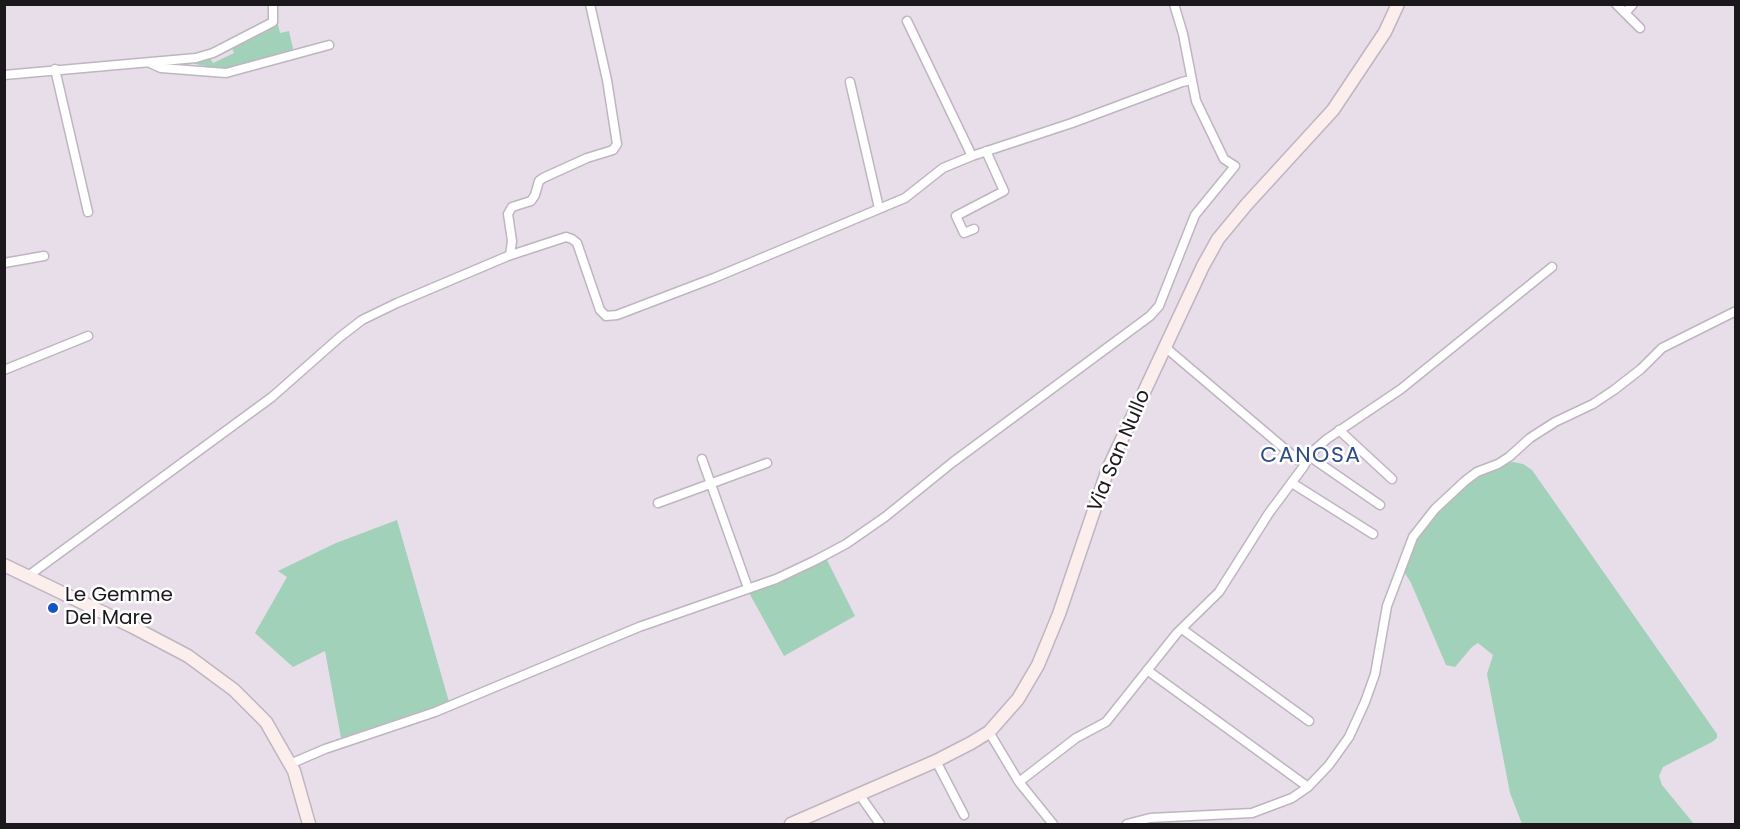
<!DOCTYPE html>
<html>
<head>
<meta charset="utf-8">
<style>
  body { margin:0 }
  #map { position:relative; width:1740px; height:829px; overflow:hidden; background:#e7dee9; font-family:Poppins,sans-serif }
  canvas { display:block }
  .frame { position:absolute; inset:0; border:6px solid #1b181c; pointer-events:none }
</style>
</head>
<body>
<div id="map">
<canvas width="1740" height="829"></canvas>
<div class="frame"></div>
</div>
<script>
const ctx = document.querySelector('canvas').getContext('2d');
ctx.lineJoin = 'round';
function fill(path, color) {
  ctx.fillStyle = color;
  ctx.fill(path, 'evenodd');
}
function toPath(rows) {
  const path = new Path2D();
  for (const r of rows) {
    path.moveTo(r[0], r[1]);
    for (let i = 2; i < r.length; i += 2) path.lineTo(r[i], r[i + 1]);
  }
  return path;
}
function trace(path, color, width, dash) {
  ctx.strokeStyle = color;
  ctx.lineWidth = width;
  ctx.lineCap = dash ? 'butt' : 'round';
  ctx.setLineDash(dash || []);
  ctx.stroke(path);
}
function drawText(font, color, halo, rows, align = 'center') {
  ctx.font = font + ' Poppins,sans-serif';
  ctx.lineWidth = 5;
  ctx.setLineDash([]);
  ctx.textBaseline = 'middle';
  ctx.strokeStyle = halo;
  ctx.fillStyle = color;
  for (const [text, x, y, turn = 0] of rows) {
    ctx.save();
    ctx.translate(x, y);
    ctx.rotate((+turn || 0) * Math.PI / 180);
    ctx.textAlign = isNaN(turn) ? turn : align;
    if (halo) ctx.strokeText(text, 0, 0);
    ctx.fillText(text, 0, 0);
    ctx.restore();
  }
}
fill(toPath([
  [278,24,280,33,289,31,294,53,224,70,195,64,194,61,210,58,213,63,234,53,232,48],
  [1513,462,1523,464,1532,470,1717,734,1717,738,1712,742,1663,767,1659,776,1662,785,1694,824,1522,824,1510,793,1487,674,1493,655,1478,643,1472,647,1455,667,1446,665,1411,583,1403,570,1417,538,1446,503,1477,478,1503,465],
  [397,520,449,702,341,738,325,651,293,667,255,633,287,577,278,571,336,543],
  [826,558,855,616,784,656,748,591]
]), '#a2d1b9');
const street = toPath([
  [1616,4,1640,28],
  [1625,13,1633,4],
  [907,21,972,156],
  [150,63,161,68,226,73,329,45],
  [55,69,88,212],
  [4,75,196,58,213,53,273,22,273,4],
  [850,82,879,208],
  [974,229,964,233,956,216,1004,191,986,151],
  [510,255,512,241,508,214,512,207,531,201,535,195,539,181,543,178,587,158,613,150,617,144,607,80,590,4],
  [4,263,44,256],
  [1165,347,1298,460,1303,460,1327,439,1401,389,1552,267],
  [4,370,88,336],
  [1339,430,1392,479],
  [702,459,748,588],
  [1292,483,1373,534],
  [658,503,767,463],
  [28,576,272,397,340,337,362,320,397,303,508,256,566,237,572,239,577,243,600,310,606,316,617,315,714,278,905,198,943,168,972,156,1072,123,1182,82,1191,80],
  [1182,629,1309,721],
  [1147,670,1308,787],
  [989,732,1019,782,1053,824],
  [936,761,964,815],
  [290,764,325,749,435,712,639,627,776,579,814,561,846,544,885,517,953,462,1150,316,1159,306,1195,215,1235,166,1224,159,1196,101,1183,34,1174,4],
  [1019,782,1076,738,1106,722,1177,633,1219,592,1269,513,1304,466,1309,456,1380,505],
  [859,794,880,824],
  [1127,824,1150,818,1252,813,1292,798,1308,787,1329,765,1349,737,1365,702,1375,674,1387,606,1413,537,1435,509,1465,481,1477,472,1498,464,1509,457,1530,438,1555,422,1593,404,1614,390,1641,369,1662,348,1736,311]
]);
const secondary = toPath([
  [4,565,131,626,188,656,234,690,266,722,294,771,309,824],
  [791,824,936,761,971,743,989,732,1018,699,1038,665,1059,614,1108,469,1203,266,1218,239,1247,204,1333,110,1385,32,1398,4]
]);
trace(street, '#beb5c0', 11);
trace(secondary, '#beb5c0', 15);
trace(street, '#fff', 8);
trace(secondary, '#fceeec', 12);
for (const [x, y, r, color] of [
  [53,608,6,"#1654bf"]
]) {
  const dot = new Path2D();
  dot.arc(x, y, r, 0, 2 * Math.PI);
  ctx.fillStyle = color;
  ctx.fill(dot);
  trace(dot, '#fff', 2);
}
drawText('20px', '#1b181c', '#fff', [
  ["Via San Nullo",1120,451,-67]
]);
drawText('20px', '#1b181c', '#fff', [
  ["Le Gemme",65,596],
  ["Del Mare",65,619]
], 'left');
ctx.letterSpacing = '1.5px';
drawText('22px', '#2d4c84', '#fff', [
  ["CANOSA",1311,456]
]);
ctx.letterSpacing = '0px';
</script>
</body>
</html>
